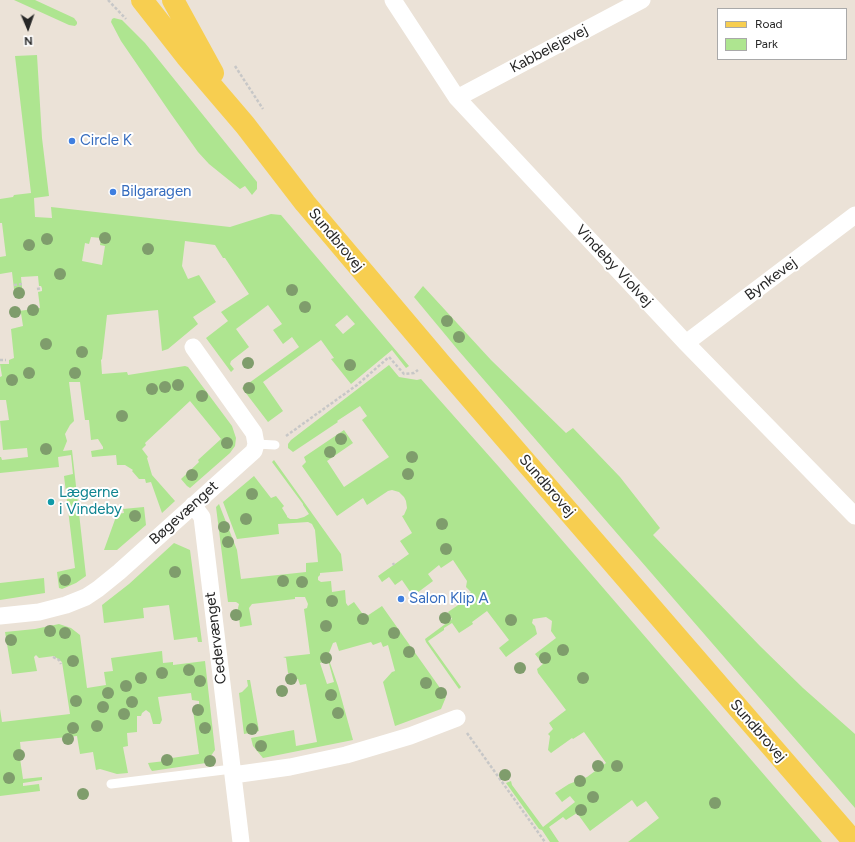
<!DOCTYPE html>
<html>
<head>
<meta charset="utf-8">
<style>
  body { margin:0 }
  #map { position:relative; width:855px; height:842px; overflow:hidden; background:#ebe2d7; font-family:Figtree,sans-serif }
  canvas { display:block }
  .legend { position:absolute; left:717px; top:8px; width:130px; height:52px; box-sizing:border-box; background:#fff; border:1px solid #a9a9a9; margin:0; padding:5px 7px; list-style:none; font-size:12px; color:#272727 }
  .legend li { display:flex; align-items:center; gap:8px; height:20px }
  .legend b { width:20px; border:1px solid #a9a9a9 }
  .north { position:absolute; left:8px; top:8px; width:40px; height:40px; -webkit-text-stroke:3px #fff; paint-order:stroke; rotate:178deg; font-size:11px; font-weight:700; line-height:16px; text-align:center; color:#272727 }
  .north::after { content:''; display:block; margin:auto; width:14px; height:18px; background:#272727; clip-path:polygon(50% 0,100% 100%,50% 72%,0 100%) }
</style>
</head>
<body>
<div id="map">
<canvas width="855" height="842"></canvas>
<ul class="legend">
<li><b style="height:5px;background:#f7ce50"></b>Road</li>
<li><b style="height:11px;background:#aee590"></b>Park</li>
</ul>
<div class="north">N</div>
</div>
<script>
const ctx = document.querySelector('canvas').getContext('2d');
ctx.lineJoin = 'round';
function fill(path, color) {
  ctx.fillStyle = color;
  ctx.fill(path, 'evenodd');
}
function toPath(rows) {
  const path = new Path2D();
  for (const r of rows) {
    path.moveTo(r[0], r[1]);
    for (let i = 2; i < r.length; i += 2) path.lineTo(r[i], r[i + 1]);
  }
  return path;
}
function trace(path, color, width, dash) {
  ctx.strokeStyle = color;
  ctx.lineWidth = width;
  ctx.lineCap = dash ? 'butt' : 'round';
  ctx.setLineDash(dash || []);
  ctx.stroke(path);
}
function drawText(font, color, halo, rows, align = 'center') {
  ctx.font = font + ' Figtree,sans-serif';
  ctx.lineWidth = 4;
  ctx.setLineDash([]);
  ctx.textBaseline = 'middle';
  ctx.strokeStyle = halo;
  ctx.fillStyle = color;
  for (const [text, x, y, turn = 0] of rows) {
    ctx.save();
    ctx.translate(x, y);
    ctx.rotate((+turn || 0) * Math.PI / 180);
    ctx.textAlign = isNaN(turn) ? turn : align;
    if (halo) ctx.strokeText(text, 0, 0);
    ctx.fillText(text, 0, 0);
    ctx.restore();
  }
}
fill(toPath([
  [14,0,35,0,74,18,77,22,77,24,75,26,69,25],
  [114,18,122,20,145,43,257,182,257,189,252,195,245,186,240,189,209,164,198,152,171,114,121,41,111,22,112,19],
  [37,55,42,138,49,196,34,198,35,217,52,218,51,207,230,227,271,214,281,215,409,366,406,368,392,350,351,384,331,359,334,358,321,340,263,382,283,411,268,422,242,388,299,347,292,337,283,344,273,330,282,324,268,305,236,329,249,347,231,361,230,364,234,369,231,372,206,338,228,321,221,312,249,294,225,258,223,258,215,245,185,241,182,266,188,279,199,275,216,302,193,317,198,324,168,349,162,351,158,310,107,315,102,359,101,360,102,374,127,372,128,375,185,366,188,367,232,426,236,438,235,446,230,453,190,488,187,486,181,479,199,462,198,460,221,439,190,401,145,443,146,445,142,449,148,457,147,458,152,475,175,501,162,513,151,482,146,483,145,479,139,479,132,471,133,470,125,465,117,465,116,455,92,457,91,451,103,449,103,447,98,439,91,440,89,420,85,420,80,382,69,382,74,421,70,425,65,434,67,441,63,451,72,450,86,576,76,583,62,589,59,588,57,572,75,568,64,476,73,474,71,455,58,457,59,467,0,473,0,457,1,457,2,460,28,457,27,448,3,450,0,421,9,420,6,400,0,400,0,377,2,376,0,364,9,364,9,360,14,358,11,329,23,326,21,313,11,314,19,311,40,308,38,292,42,291,42,288,41,286,39,286,38,276,21,277,23,297,15,298,12,272,0,274,0,257,6,256,2,223,0,223,0,199,13,197,14,195,31,193,15,56],
  [91,237,101,238,100,245,105,246,102,265,82,261,85,243,89,244],
  [347,315,355,324,343,334,335,325],
  [423,286,491,360,566,433,573,428,620,477,660,528,653,535,760,646,803,688,855,734,855,808,458,350,414,297],
  [389,365,399,377,417,380,421,379,499,467,822,842,628,842,659,818,646,801,637,807,632,800,590,831,577,813,566,820,563,817,549,827,559,842,550,842,542,830,539,829,506,783,511,781,512,785,543,827,575,802,570,796,562,802,555,793,569,784,587,777,606,763,584,732,573,739,572,738,551,753,548,750,550,736,548,734,553,729,549,723,566,710,538,673,537,669,543,664,535,654,556,638,551,631,552,621,546,617,533,619,532,623,535,626,537,634,506,657,499,648,509,640,487,611,472,622,473,624,459,633,452,623,444,628,444,630,428,641,461,687,459,689,426,642,425,639,452,619,448,612,464,601,463,598,471,592,466,587,467,581,453,560,441,568,439,565,428,574,433,581,413,596,402,580,395,585,389,577,382,582,378,576,409,554,400,541,412,533,402,516,404,515,407,508,406,501,404,497,399,492,392,490,388,491,367,505,363,498,337,516,302,466,306,462,304,457,344,430,353,443,327,461,344,487,389,457,362,420,367,416,360,406,337,421,338,422,293,452,288,448,288,444,291,440],
  [274,460,341,554,343,571,320,573,320,575,318,577,318,580,321,582,331,581,332,592,345,590,346,603,348,606,354,602,362,613,367,616,382,606,445,695,446,697,441,709,395,726,383,682,392,672,395,671,388,645,383,647,381,642,373,645,371,642,339,651,336,642,333,643,329,653,326,654,327,657,328,657,338,686,353,740,263,758,253,746,251,738,294,730,296,746,317,742,306,684,300,685,298,679,294,680,292,673,288,673,286,658,283,657,310,654,304,609,307,608,308,604,305,597,295,597,295,599,252,604,249,608,252,625,240,627,238,608,239,604,236,602,228,602,216,507,219,504,237,550,241,579,306,572,306,563,318,562,315,530,312,524,308,522,278,524,279,534,237,539,223,502,254,476,271,498,276,496,284,506,282,508,287,516,287,517,290,519,297,519,304,517,309,514,303,505,303,504,272,462],
  [328,660,334,682,327,684,320,663],
  [144,507,146,525,117,550,104,550,117,514,124,513,123,509],
  [174,543,190,550,202,642,198,642,197,637,174,640,169,605,143,608,144,618,104,623,102,605,129,584],
  [44,578,45,593,0,600,0,583],
  [59,624,71,628,80,635,87,688,106,685,104,672,113,671,111,658,162,651,163,663,173,662,173,665,205,661,215,750,206,763,152,771,150,768,148,763,165,761,165,759,199,754,193,710,199,707,199,701,192,700,191,693,158,697,162,720,160,724,153,724,150,713,146,710,142,713,141,716,137,716,137,732,127,733,128,746,123,747,128,773,117,774,100,769,96,770,93,752,80,754,77,736,20,742,21,751,19,751,23,779,42,777,42,780,23,783,23,786,39,784,40,791,0,796,0,709,2,722,70,714,62,662,54,656,39,658,36,655,34,657,37,671,12,674,5,632,35,629],
  [247,680,250,680,259,731,244,734,239,693,242,692,248,686]
]), '#aee590');
trace(toPath([
  [108,0,126,19],
  [235,66,263,109],
  [14,285,22,284],
  [37,289,42,288],
  [0,360,6,360],
  [286,436,357,385,389,357,404,374,414,373,418,370],
  [393,563,394,565],
  [53,657,59,660,61,664],
  [467,733,545,842]
]), '#c7c7c7', 2.5, [3, 2]);
trace(toPath([
  [256,444,275,445],
  [111,784,232,769]
]), '#fff', 9);
trace(toPath([
  [393,0,457,98,686,343,855,516],
  [457,98,642,0],
  [686,343,855,215],
  [193,505,202,517,241,842],
  [0,616,39,612,66,605,86,597,98,589,119,572,254,451,256,444,254,433,193,347],
  [233,775,290,767,346,755,410,736,457,718]
]), '#fff', 17);
trace(toPath([
  [142,0,186,56,245,125,305,203,441,364,854,842],
  [173,0,213,73]
]), '#f7ce50', 22);
ctx.fillStyle = '#7f9d6c';
for (const [x, y] of [
  [105,238],
  [47,239],
  [29,245],
  [148,249],
  [60,274],
  [292,290],
  [19,293],
  [305,307],
  [33,310],
  [15,312],
  [447,321],
  [459,337],
  [46,344],
  [82,352],
  [248,363],
  [350,365],
  [29,373],
  [75,373],
  [12,380],
  [178,385],
  [165,387],
  [249,388],
  [152,389],
  [202,396],
  [122,416],
  [341,439],
  [227,443],
  [46,449],
  [330,452],
  [412,457],
  [408,474],
  [192,475],
  [252,494],
  [135,516],
  [246,519],
  [442,524],
  [224,527],
  [228,542],
  [446,549],
  [175,572],
  [65,580],
  [283,581],
  [302,582],
  [332,601],
  [236,615],
  [445,618],
  [363,619],
  [511,620],
  [326,626],
  [50,631],
  [65,633],
  [394,633],
  [11,640],
  [563,650],
  [409,652],
  [326,658],
  [545,658],
  [73,661],
  [520,668],
  [189,670],
  [162,673],
  [141,678],
  [583,678],
  [291,679],
  [200,681],
  [426,683],
  [126,686],
  [282,691],
  [108,693],
  [441,693],
  [331,695],
  [76,701],
  [132,702],
  [103,707],
  [198,710],
  [338,713],
  [124,714],
  [97,726],
  [73,728],
  [205,728],
  [252,729],
  [68,739],
  [261,746],
  [19,755],
  [167,760],
  [210,761],
  [598,766],
  [617,766],
  [505,775],
  [9,778],
  [580,781],
  [83,794],
  [593,797],
  [715,803],
  [581,810]
]) {
  ctx.beginPath();
  ctx.arc(x, y, 6, 0, 2 * Math.PI);
  ctx.fill();
}
for (const [x, y, r, color] of [
  [72,141,4,"#3f7fe0"],
  [113,192,4,"#3f7fe0"],
  [51,502,4,"#0f9aa8"],
  [401,599,4,"#3f7fe0"]
]) {
  const dot = new Path2D();
  dot.arc(x, y, r, 0, 2 * Math.PI);
  ctx.fillStyle = color;
  ctx.fill(dot);
  trace(dot, '#fff', 1.5);
}
drawText('15px', '#272727', '#fff', [
  ["Kabbelejevej",549,49,-28],
  ["Sundbrovej",336,240,50],
  ["Vindeby Violvej",614,266,47],
  ["Bynkevej",771,279,-37],
  ["Sundbrovej",547,486,49],
  ["Bøgevænget",184,513,-42],
  ["Cedervænget",216,638,-97],
  ["Sundbrovej",758,731,49]
]);
drawText('15px', '#366cbe', '#fff', [
  ["Circle K",80,141],
  ["Bilgaragen",121,192],
  ["Salon Klip A",409,599]
], 'left');
drawText('15px', '#0d838f', '#fff', [
  ["Lægerne",59,493],
  ["i Vindeby",59,510]
], 'left');
</script>
</body>
</html>
